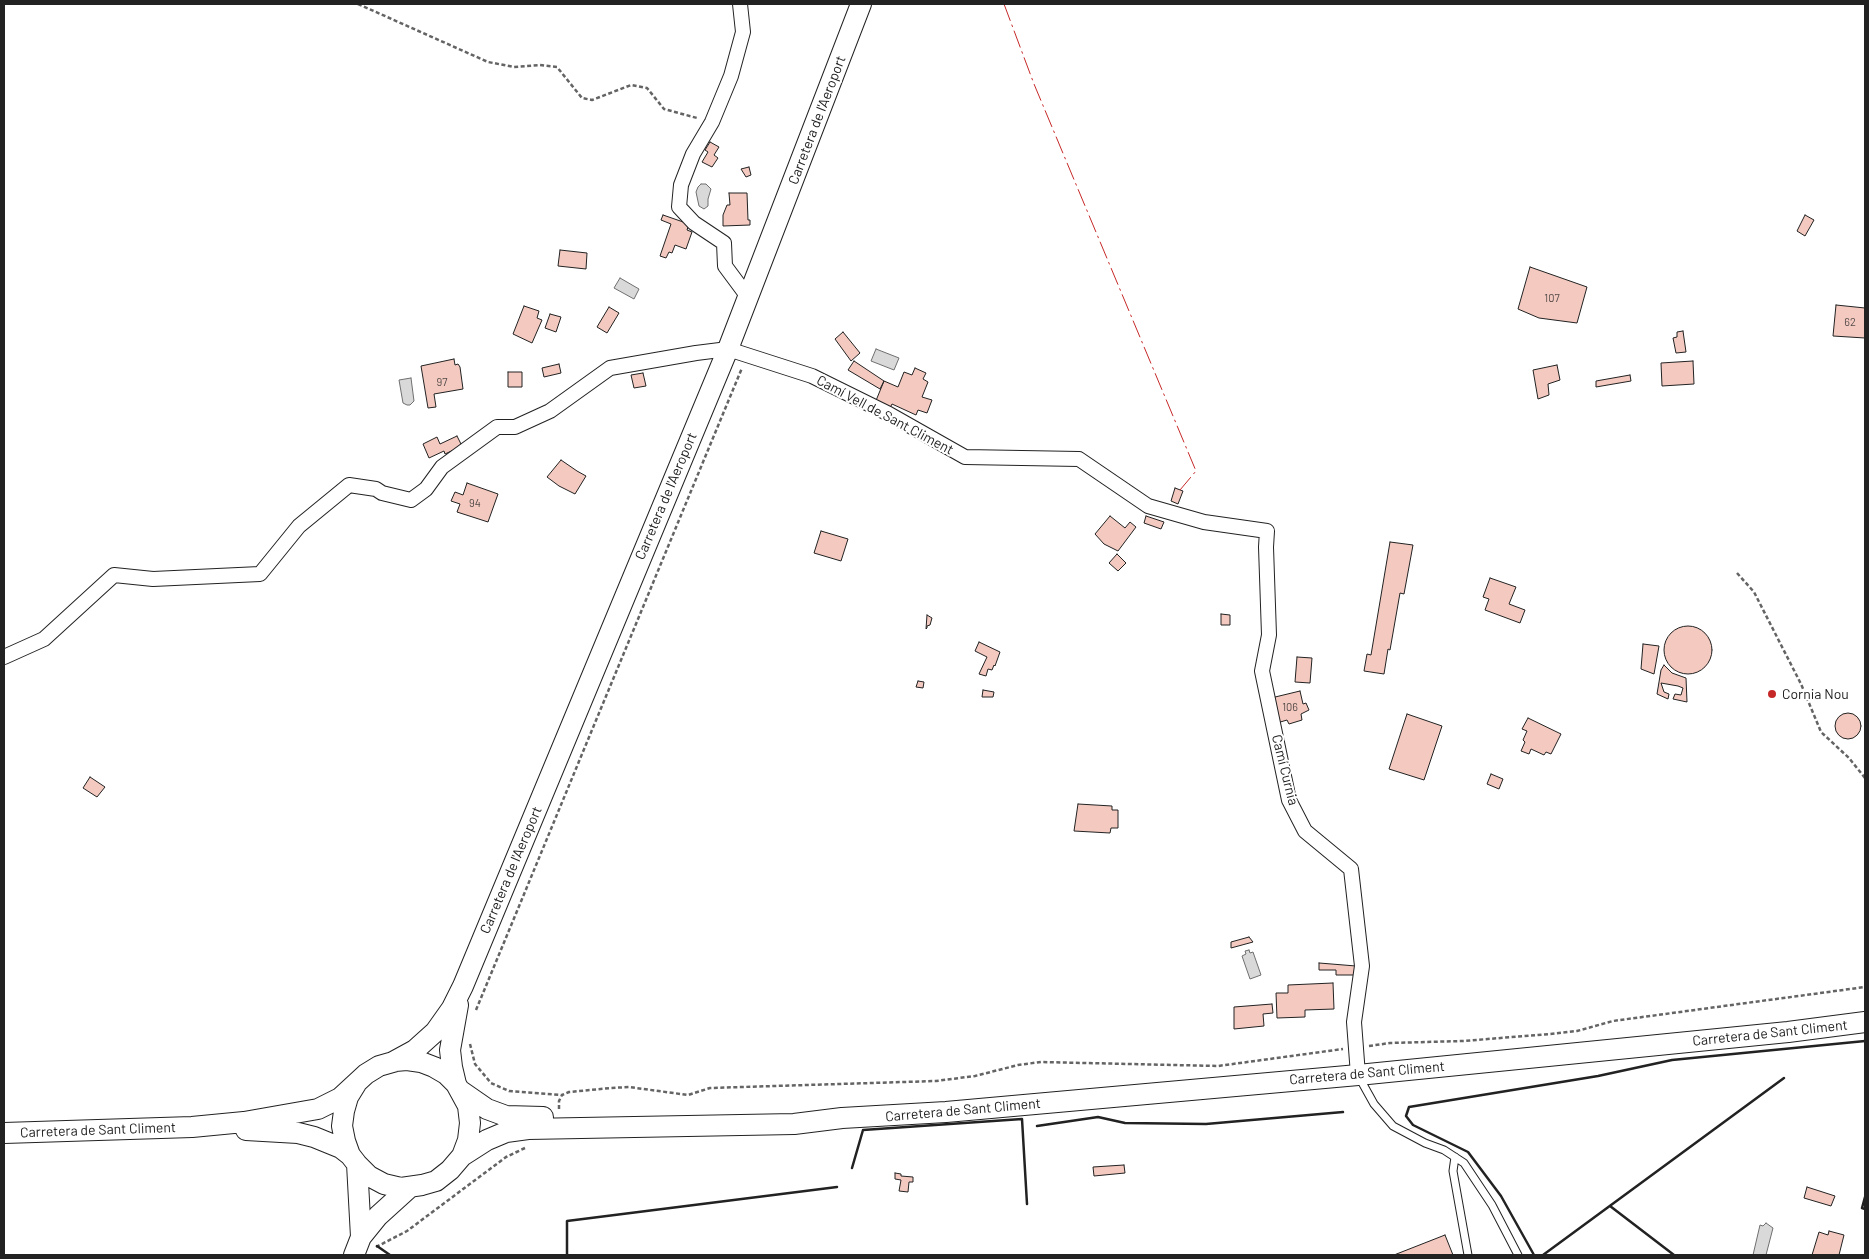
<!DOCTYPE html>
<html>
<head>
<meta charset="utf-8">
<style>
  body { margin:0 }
  #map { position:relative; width:1869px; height:1259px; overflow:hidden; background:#fff; font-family:Barlow,sans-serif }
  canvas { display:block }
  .frame { position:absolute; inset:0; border:5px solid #222; pointer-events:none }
</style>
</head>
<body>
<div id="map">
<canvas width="1869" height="1259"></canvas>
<div class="frame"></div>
</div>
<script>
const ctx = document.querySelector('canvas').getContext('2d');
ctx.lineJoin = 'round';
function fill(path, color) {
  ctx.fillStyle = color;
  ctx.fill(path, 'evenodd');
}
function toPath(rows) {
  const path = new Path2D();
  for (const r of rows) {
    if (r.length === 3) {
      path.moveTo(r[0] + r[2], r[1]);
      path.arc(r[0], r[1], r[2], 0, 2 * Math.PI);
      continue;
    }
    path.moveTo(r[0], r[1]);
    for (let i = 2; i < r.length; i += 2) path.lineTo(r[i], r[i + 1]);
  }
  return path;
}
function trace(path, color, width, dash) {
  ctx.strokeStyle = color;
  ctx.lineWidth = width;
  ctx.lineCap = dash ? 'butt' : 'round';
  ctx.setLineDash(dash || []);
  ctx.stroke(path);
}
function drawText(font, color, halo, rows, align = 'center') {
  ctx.font = font + ' Barlow,sans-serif';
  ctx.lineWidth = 4;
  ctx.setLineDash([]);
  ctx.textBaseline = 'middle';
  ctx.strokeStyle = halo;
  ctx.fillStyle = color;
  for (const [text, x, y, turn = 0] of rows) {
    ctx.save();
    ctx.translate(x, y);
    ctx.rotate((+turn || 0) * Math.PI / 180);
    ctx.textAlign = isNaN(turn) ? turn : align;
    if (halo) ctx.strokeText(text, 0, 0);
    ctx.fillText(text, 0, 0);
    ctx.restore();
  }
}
const water = toPath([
  [701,184,706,184,711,189,708,199,708,206,704,209,699,206,696,192,698,187,701,184],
  [620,278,639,289,634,299,614,288,620,278],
  [876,349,899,358,894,370,871,361,876,349],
  [411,378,414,401,410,405,407,405,403,403,399,380,411,378],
  [1249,950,1250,953,1253,952,1261,975,1250,979,1242,956,1246,954,1245,951,1249,950],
  [1766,1223,1773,1228,1766,1255,1753,1255,1760,1225,1763,1226,1766,1223]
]);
fill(water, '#d9d9d9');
trace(water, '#6f6f6f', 1);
const building = toPath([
  [710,142,719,147,714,155,718,158,712,167,702,162,708,152,705,150,710,142],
  [749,167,751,175,746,177,741,169,749,167],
  [729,193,747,193,748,220,750,220,750,225,723,226,723,215,727,205,730,205,729,193],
  [663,215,689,224,687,230,692,232,686,249,675,245,672,253,669,252,666,258,660,256,671,224,661,220,663,215],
  [1805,215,1814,220,1805,236,1797,231,1805,215],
  [560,250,587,253,586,269,558,266,560,250],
  [1530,267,1587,287,1577,323,1539,318,1518,309,1530,267],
  [1836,305,1865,308,1865,338,1833,336,1836,305],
  [524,306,539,311,537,318,542,320,532,343,513,334,524,306],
  [609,307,619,313,607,333,597,327,609,307],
  [550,314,561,317,556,332,545,328,550,314],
  [1683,331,1686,352,1676,353,1673,338,1677,337,1677,332,1683,331],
  [843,332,860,353,851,361,835,339,843,332],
  [454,359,455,365,458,364,460,367,463,389,434,394,436,407,428,408,421,366,454,359],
  [854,361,884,381,880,389,848,370,854,361],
  [1693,361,1694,384,1662,386,1661,363,1693,361],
  [559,364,561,373,544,377,542,368,559,364],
  [1557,365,1560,380,1548,384,1549,395,1538,399,1533,370,1557,365],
  [915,368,926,373,923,379,928,382,922,397,932,400,927,413,918,410,916,415,892,404,889,410,875,403,884,381,898,387,904,372,912,375,915,368],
  [508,372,522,372,522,387,508,387,508,372],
  [643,373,646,386,634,388,631,375,643,373],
  [1630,375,1631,381,1596,387,1596,381,1630,375],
  [457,436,462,446,445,454,444,451,429,458,423,444,437,437,440,444,457,436],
  [561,460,577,471,586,476,575,494,559,486,547,477,561,460],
  [467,483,498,494,488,522,457,512,460,504,451,501,455,492,463,495,467,483],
  [1175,488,1183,491,1178,504,1171,501,1175,488],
  [1110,516,1125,528,1130,522,1136,527,1118,551,1104,544,1095,534,1110,516],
  [1146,516,1164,522,1161,529,1144,523,1146,516],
  [821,531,848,539,841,561,814,553,821,531],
  [1390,542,1413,545,1404,594,1400,593,1390,650,1388,649,1384,674,1364,671,1367,654,1371,655,1390,542],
  [1117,554,1126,563,1118,571,1109,563,1117,554],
  [1490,578,1516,587,1509,604,1525,610,1520,623,1485,610,1489,599,1483,597,1490,578],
  [1221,614,1230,615,1230,625,1221,625,1221,614],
  [927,615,932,618,930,625,927,626,927,628,926,629,927,615],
  [1688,650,24],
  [979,642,1000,652,995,666,994,665,992,670,988,669,986,676,979,674,987,657,975,651,979,642],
  [1643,644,1659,646,1654,674,1641,669,1643,644],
  [1297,657,1312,658,1310,683,1295,682,1297,657],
  [1664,665,1672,673,1686,678,1687,702,1673,699,1675,694,1681,695,1683,688,1678,686,1661,683,1664,692,1669,694,1668,699,1657,694,1661,670,1664,665],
  [918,681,924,682,923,688,916,687,918,681],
  [983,690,994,692,993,697,982,697,983,690],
  [1300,691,1303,704,1306,703,1309,710,1301,714,1302,720,1289,724,1287,720,1277,723,1271,698,1300,691],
  [1848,726,13],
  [1407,714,1442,726,1424,780,1389,769,1407,714],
  [1528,718,1561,734,1551,754,1546,752,1544,755,1531,749,1529,754,1521,751,1525,742,1523,740,1527,731,1522,729,1528,718],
  [1491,774,1503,779,1499,789,1487,784,1491,774],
  [90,777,105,787,97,797,83,788,90,777],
  [1078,804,1112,806,1112,810,1118,810,1118,828,1111,828,1110,833,1074,831,1078,804],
  [1249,937,1253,942,1231,948,1231,942,1249,937],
  [1319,963,1356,966,1356,975,1336,975,1336,970,1319,970,1319,963],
  [1333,983,1334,1009,1305,1010,1305,1017,1277,1018,1276,993,1288,993,1288,985,1333,983],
  [1272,1004,1273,1013,1263,1014,1264,1026,1234,1029,1234,1007,1272,1004],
  [1124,1165,1125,1173,1094,1176,1093,1167,1124,1165],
  [895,1173,901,1174,901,1176,913,1177,913,1182,909,1182,908,1192,899,1191,901,1180,895,1179,895,1173],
  [1807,1187,1835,1196,1831,1206,1804,1198,1807,1187],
  [1829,1231,1844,1235,1839,1255,1812,1255,1819,1232,1828,1235,1829,1231],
  [1445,1235,1453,1255,1394,1255,1445,1235]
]);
fill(building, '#f3c9c0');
trace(building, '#222', 1);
const service = toPath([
  [1359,1077,1374,1104,1393,1126,1425,1143,1444,1150,1464,1163,1492,1205,1518,1255],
  [1455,1157,1453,1171,1468,1255]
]);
const minor = toPath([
  [740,4,743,32,731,76,712,122,693,154,681,185,679,207,694,223,724,243,725,266,748,297],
  [4,657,44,639,114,575,153,579,260,574,299,526,349,485,376,489,382,493,411,500,426,489,442,467,497,427,515,427,550,411,610,368,696,353,728,349,812,376,889,414,965,457,1079,459,1148,506,1204,522,1267,531,1266,547,1269,635,1262,671,1289,800,1305,831,1351,869,1362,966,1354,1022,1358,1075]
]);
const secondary = toPath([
  [395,1061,407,1060,421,1062,434,1067,446,1074,456,1084,468,1106,470,1123,468,1140,462,1156],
  [356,1084,348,1097,344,1111,342,1126,345,1141,350,1155,357,1164,369,1176,384,1184,401,1188,422,1185,436,1181,450,1170,462,1156,487,1140,506,1132,528,1129,794,1124,842,1118,946,1112,1358,1075,1788,1032,1865,1022],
  [456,1084,452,1067,450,1050,458,1005],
  [461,1091,487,1109,506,1116,543,1117],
  [246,1130,298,1133,314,1137,341,1148,350,1155],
  [4,1133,192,1127,244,1122,318,1109,340,1098,366,1074,379,1066,393,1062,415,1050,435,1032,452,1008,463,986,728,349,861,4],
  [357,1164,361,1237],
  [354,1255,361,1237,378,1216,410,1187]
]);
trace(service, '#222', 9);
trace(minor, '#222', 16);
trace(secondary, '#222', 22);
trace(toPath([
  [358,4,488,62,514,67,540,65,557,67,582,98,592,100,631,85,647,88,664,109,697,118],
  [1737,573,1754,592,1801,684,1821,732,1849,758,1865,778],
  [476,1010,742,368],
  [470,1044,475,1064,491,1083,509,1091,562,1095],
  [1369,1046,1390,1043,1463,1041,1550,1034,1577,1031,1613,1021,1865,987],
  [559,1109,559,1101,562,1095,569,1092,611,1088,629,1087,688,1095,710,1088,936,1081,975,1076,1018,1065,1041,1062,1218,1066,1343,1049],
  [376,1247,407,1231,506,1157,525,1148]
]), '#646464', 2.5, [4, 2.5]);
trace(service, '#fff', 7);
trace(minor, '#fff', 14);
trace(secondary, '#fff', 20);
trace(toPath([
  [1037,1126,1098,1117,1125,1123,1206,1124,1343,1112],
  [852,1168,863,1130,1022,1119,1027,1204],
  [1865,1197,1862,1208,1865,1209],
  [1610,1206,1674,1255],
  [377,1246,390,1255],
  [567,1255,567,1221,837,1187],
  [1534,1255,1501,1196,1468,1152,1413,1125,1406,1116,1409,1107,1598,1076,1672,1060,1865,1041],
  [1543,1255,1784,1078]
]), '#222', 2.5);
trace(toPath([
  [1004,4,1034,84,1196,471,1180,490]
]), '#c62828', 1, [18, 4, 2.5, 4]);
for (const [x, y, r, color] of [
  [1772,694,5,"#c62828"]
]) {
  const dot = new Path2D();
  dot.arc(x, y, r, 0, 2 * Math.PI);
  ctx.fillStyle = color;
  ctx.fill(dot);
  trace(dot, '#fff', 2);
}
drawText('11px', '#564c4a', null, [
  ["107",1552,298],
  ["62",1850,322],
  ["97",442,382],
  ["94",475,503],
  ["106",1290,707]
]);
drawText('14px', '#222', '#fff', [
  ["Carretera de l'Aeroport",817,120,-69],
  ["Camí Vell de Sant Climent",885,415,28],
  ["Carretera de l'Aeroport",666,496,-67],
  ["Camí Curnia",1285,770,76],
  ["Carretera de l'Aeroport",511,870,-67],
  ["Carretera de Sant Climent",1770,1033,-6],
  ["Carretera de Sant Climent",1367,1073,-5],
  ["Carretera de Sant Climent",963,1110,-5],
  ["Carretera de Sant Climent",98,1130,-2]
]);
drawText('14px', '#222', '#fff', [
  ["Cornia Nou",1782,694]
], 'left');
</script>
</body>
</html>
